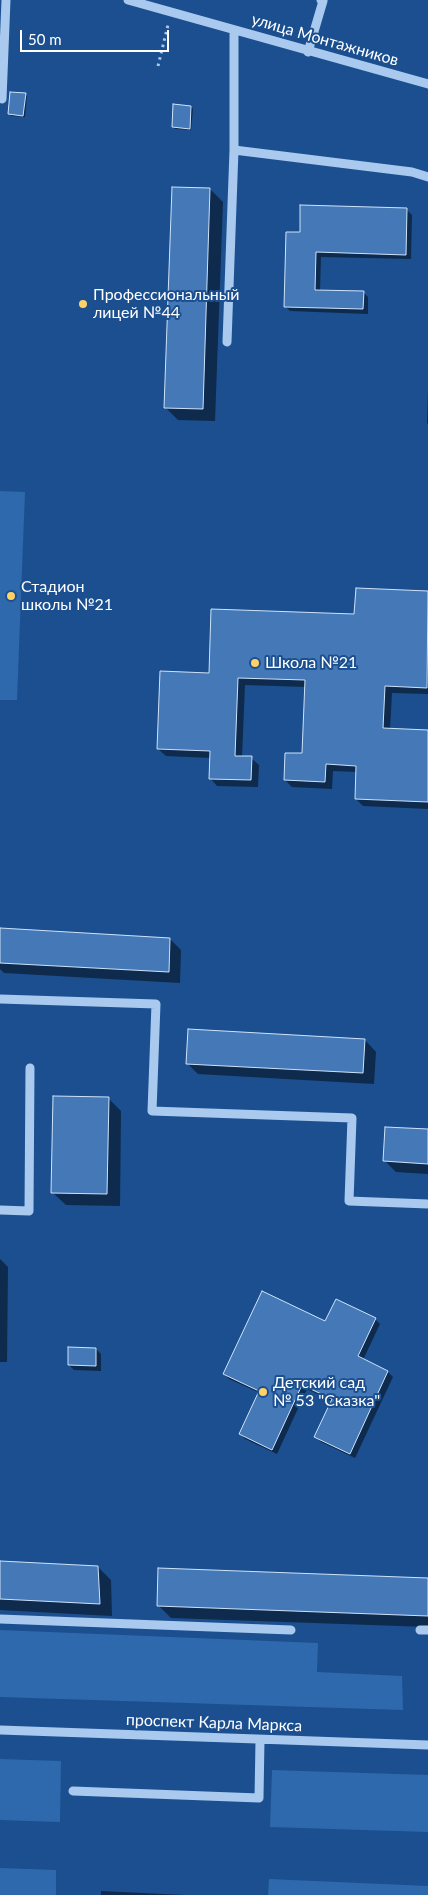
<!DOCTYPE html>
<html>
<head>
<meta charset="utf-8">
<style>
  body { margin:0 }
  #map { position:relative; width:428px; height:1895px; overflow:hidden; background:#1b4f8f; font-family:Lato,sans-serif }
  canvas { display:block }
  .scale { position:absolute; left:20px; top:30px; width:149px; height:22px; box-sizing:border-box; border:2px solid #fff; border-top:0; padding-left:6px; font-size:15px; line-height:18px; white-space:nowrap; color:#fff; -webkit-text-stroke:4px #1b4f8f; paint-order:stroke }
</style>
</head>
<body>
<div id="map">
<canvas width="428" height="1895"></canvas>
<div class="scale">50 m</div>
</div>
<script>
const ctx = document.querySelector('canvas').getContext('2d');
ctx.lineJoin = 'round';
function fill(path, color) {
  ctx.fillStyle = color;
  ctx.fill(path, 'evenodd');
}
function toPath(rows) {
  const path = new Path2D();
  for (const r of rows) {
    path.moveTo(r[0], r[1]);
    for (let i = 2; i < r.length; i += 2) path.lineTo(r[i], r[i + 1]);
  }
  return path;
}
function trace(path, color, width, dash) {
  ctx.strokeStyle = color;
  ctx.lineWidth = width;
  ctx.lineCap = dash ? 'butt' : 'round';
  ctx.setLineDash(dash || []);
  ctx.stroke(path);
}
function drawText(font, color, halo, rows, align = 'center') {
  ctx.font = font + ' Lato,sans-serif';
  ctx.lineWidth = 4;
  ctx.setLineDash([]);
  ctx.textBaseline = 'middle';
  ctx.strokeStyle = halo;
  ctx.fillStyle = color;
  for (const [text, x, y, turn = 0] of rows) {
    ctx.save();
    ctx.translate(x, y);
    ctx.rotate((+turn || 0) * Math.PI / 180);
    ctx.textAlign = isNaN(turn) ? turn : align;
    if (halo) ctx.strokeText(text, 0, 0);
    ctx.fillText(text, 0, 0);
    ctx.restore();
  }
}
fill(toPath([
  [0,491,25,492,17,700,0,700],
  [0,1630,318,1643,317,1672,402,1676,403,1710,0,1697],
  [0,1759,61,1761,60,1822,0,1820],
  [272,1770,428,1775,428,1832,270,1827],
  [0,1868,56,1870,56,1895,0,1895],
  [269,1879,428,1886,428,1895,268,1895]
]), '#2e69ad');
fill(toPath([
  [25,94,27,96,25,117,11,116,9,114],
  [191,107,193,109,191,130,175,129,173,127],
  [173,188,210,189,223,202,215,421,178,420,165,407],
  [407,210,412,215,411,259,321,257,320,291,363,292,368,297,368,314,290,311,285,306,301,234],
  [428,389,428,424,427,423],
  [357,590,428,593,428,694,392,693,390,730,428,731,428,809,363,806,356,799,357,772,333,771,332,789,292,787,285,780,303,755,306,687,245,685,242,757,251,758,259,765,258,787,217,786,210,778,211,758,166,756,158,749,210,675,356,616],
  [0,930,170,939,181,950,180,983,4,973,0,969],
  [365,1040,376,1052,374,1084,198,1074,187,1063],
  [108,1098,121,1111,120,1206,66,1205,52,1192],
  [428,1130,428,1174,396,1172,385,1161],
  [0,1259,8,1267,7,1362,0,1362],
  [375,1319,380,1324,363,1360,388,1372,393,1377,355,1458,321,1442,316,1437,332,1401,307,1389,277,1454,245,1439,240,1434,260,1393,229,1379,224,1374,326,1323],
  [96,1349,101,1354,101,1371,74,1370,69,1365],
  [0,1562,98,1567,111,1580,112,1616,0,1610],
  [428,1579,428,1627,171,1618,158,1605],
  [101,1891,185,1895,101,1895]
]), '#0007');
const building = toPath([
  [10,92,26,93,23,116,8,114,10,92],
  [173,104,191,106,190,129,172,127,173,104],
  [172,187,210,188,203,409,164,408,172,187],
  [300,205,407,208,406,255,316,252,315,290,364,291,363,309,284,307,286,232,300,232,300,205],
  [356,588,428,591,427,688,385,686,383,728,428,730,428,802,355,799,356,766,326,764,325,782,284,780,285,753,302,753,305,680,238,678,235,756,252,756,251,780,209,779,210,751,157,749,160,671,209,673,211,609,354,614,356,588],
  [0,928,170,938,169,972,0,963,0,928],
  [188,1029,365,1039,363,1073,186,1064,188,1029],
  [53,1096,109,1097,107,1194,51,1193,53,1096],
  [385,1127,428,1129,428,1164,383,1161,385,1127],
  [262,1291,325,1321,336,1299,376,1318,358,1356,388,1371,350,1454,314,1437,332,1399,302,1385,272,1450,239,1434,259,1391,223,1374,262,1291],
  [68,1347,96,1348,96,1366,68,1365,68,1347],
  [0,1561,98,1566,100,1604,0,1599,0,1561],
  [158,1568,428,1578,428,1616,157,1606,158,1568]
]);
fill(building, '#4478b7');
trace(building, '#cfe3fa', 1);
trace(toPath([
  [158,66,168,25]
]), '#a9c9ee', 3, [2.5, 4]);
trace(toPath([
  [128,0,428,84],
  [308,52,323,1,321,0],
  [2,99,6,0],
  [234,150,412,172,428,177],
  [227,342,234,150,234,30],
  [0,999,156,1004,152,1111,352,1118,349,1201,428,1204],
  [0,1210,29,1211,30,1068],
  [0,1619,291,1630],
  [420,1630,428,1630],
  [0,1730,428,1745],
  [73,1791,259,1798,260,1740]
]), '#a9c9ee', 9);
for (const [x, y, r, color] of [
  [83,304,5,"#ffd166"],
  [11,596,5,"#ffd166"],
  [255,663,5,"#ffd166"],
  [263,1392,5,"#ffd166"]
]) {
  const dot = new Path2D();
  dot.arc(x, y, r, 0, 2 * Math.PI);
  ctx.fillStyle = color;
  ctx.fill(dot);
  trace(dot, '#1b4f8f', 2);
}
drawText('16px', '#fff', '#1b4f8f', [
  ["улица Монтажников",325,40,16],
  ["проспект Карла Маркса",214,1723,2]
]);
drawText('16px', '#fff', '#1b4f8f', [
  ["Профессиональный",93,295],
  ["лицей №44",93,313],
  ["Стадион",21,587],
  ["школы №21",21,605],
  ["Школа №21",265,663],
  ["Детский сад",273,1383],
  ["№ 53 \"Сказка\"",273,1401]
], 'left');
</script>
</body>
</html>
